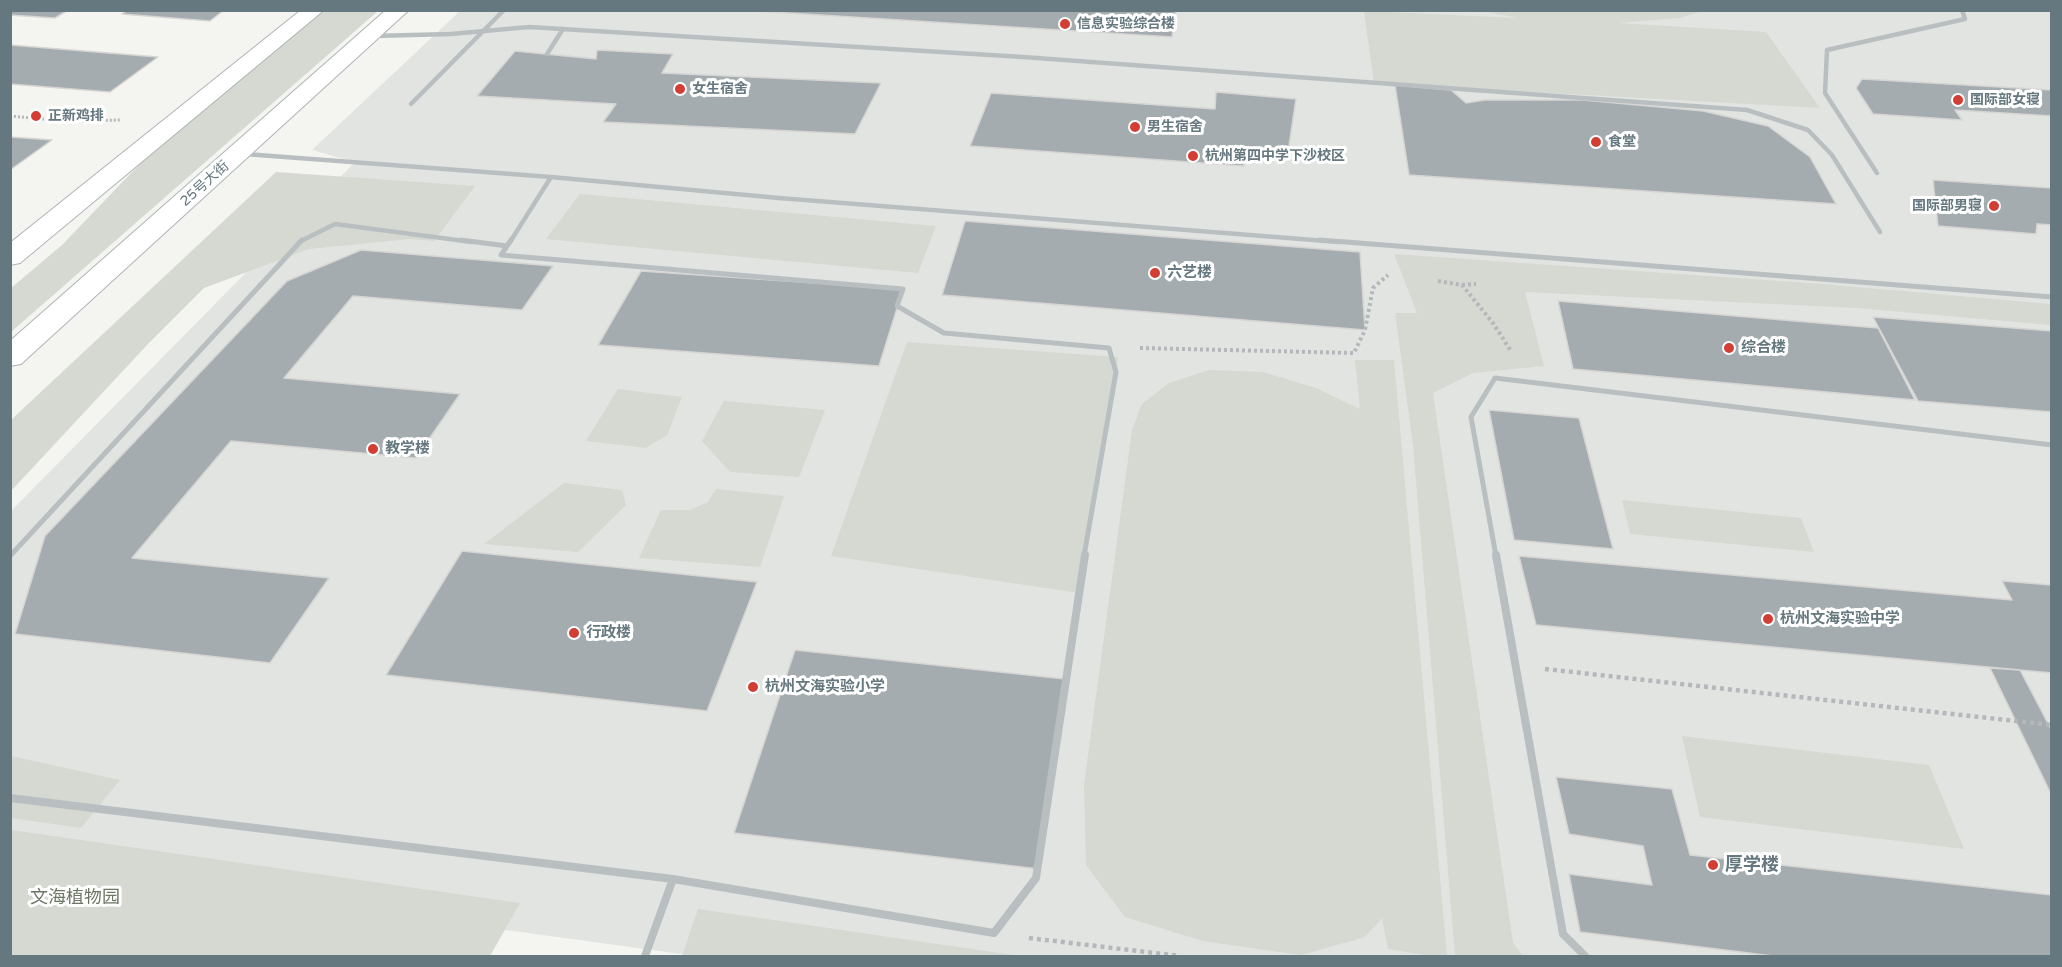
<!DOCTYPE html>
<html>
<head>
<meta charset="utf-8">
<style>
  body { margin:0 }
  #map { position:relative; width:2062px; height:967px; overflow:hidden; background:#f4f4f1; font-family:"Varela Round",sans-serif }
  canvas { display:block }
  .frame { position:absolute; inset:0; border:12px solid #66787f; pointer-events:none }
</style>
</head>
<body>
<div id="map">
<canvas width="2062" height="967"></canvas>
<div class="frame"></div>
</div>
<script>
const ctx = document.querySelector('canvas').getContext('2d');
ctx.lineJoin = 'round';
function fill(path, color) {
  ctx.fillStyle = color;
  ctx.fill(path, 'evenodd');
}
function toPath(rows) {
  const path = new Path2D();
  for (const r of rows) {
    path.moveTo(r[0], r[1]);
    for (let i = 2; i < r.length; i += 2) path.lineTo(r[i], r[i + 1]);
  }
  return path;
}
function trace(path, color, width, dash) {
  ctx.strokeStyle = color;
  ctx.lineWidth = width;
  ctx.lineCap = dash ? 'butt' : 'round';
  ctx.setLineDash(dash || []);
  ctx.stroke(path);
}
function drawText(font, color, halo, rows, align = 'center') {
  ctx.font = font + ' "Varela Round","Noto Sans SC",sans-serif';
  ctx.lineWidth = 6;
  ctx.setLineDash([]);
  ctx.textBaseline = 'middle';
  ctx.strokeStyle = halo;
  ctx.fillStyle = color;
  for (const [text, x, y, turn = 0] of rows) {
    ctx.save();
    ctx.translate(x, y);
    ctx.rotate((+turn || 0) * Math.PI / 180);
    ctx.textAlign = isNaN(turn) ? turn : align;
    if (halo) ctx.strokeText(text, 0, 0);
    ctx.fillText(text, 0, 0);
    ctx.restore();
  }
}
fill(toPath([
  [460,11,2051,11,2051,956,696,956,11,862,11,511,355,162,312,150]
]), '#e2e4e1');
fill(toPath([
  [323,11,378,11,11,332,10,289,62,245,162,141],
  [1364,11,1518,18,1482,11,1703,11,1680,18,1618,23,1766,32,1820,108,1374,83],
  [276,172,475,186,434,241,410,239,309,249,204,288,147,345,11,491,11,420],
  [580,194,936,226,918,273,546,239],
  [1394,254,1822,284,2051,304,2051,325,1857,308,1525,292,1544,366,1473,373,1433,393,1513,943,1523,956,1455,956,1413,445,1395,313,1417,313],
  [907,342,1118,357,1079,593,831,556],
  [1355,360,1394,360,1447,956,1430,956,1388,949,1382,918,1365,937,1301,955,1203,941,1125,917,1086,865,1084,785,1132,430,1142,404,1169,383,1209,370,1263,372,1316,388,1360,409],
  [618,389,682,397,667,435,646,448,586,441],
  [724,401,825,410,799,477,730,472,702,441],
  [564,483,622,490,626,505,578,552,484,544],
  [716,489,784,496,760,567,639,558,661,510,690,510,708,502],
  [1622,500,1801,518,1814,552,1630,534],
  [1682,736,1929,765,1964,849,1700,817],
  [11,756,120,780,81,828,11,818],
  [11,830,520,903,490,956,11,956],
  [698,909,1020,956,682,956]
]), '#d5d9d1');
const building = toPath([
  [10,10,68,10,55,18,10,15,10,10],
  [127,10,224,10,210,21,122,14,127,10],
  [740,10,1176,10,1172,37,740,10],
  [10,45,158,57,110,92,10,84,10,45],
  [597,50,673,54,662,73,881,83,855,134,603,122,616,104,477,96,515,51,596,59,597,50],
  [1862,79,2052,90,2052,116,1955,110,1962,120,1873,114,1856,88,1862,79],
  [1395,85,1451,90,1466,103,1485,100,1583,100,1703,111,1768,126,1810,157,1836,204,1409,175,1395,85],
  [1216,92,1296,99,1288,152,1243,149,1244,166,970,146,991,93,1215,109,1216,92],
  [10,137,52,140,10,170,10,137],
  [1933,180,2052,188,2052,225,2037,224,2036,234,1938,226,1933,180],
  [965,221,1360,252,1365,330,942,295,965,221],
  [361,250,553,266,522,310,353,296,284,378,460,394,416,458,231,441,132,558,329,578,270,663,15,634,45,536,287,281,361,250],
  [641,271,903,289,879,366,598,345,641,271],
  [1558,301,1878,328,1915,400,1573,369,1558,301],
  [1873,317,2052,331,2052,412,1918,401,1873,317],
  [1489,410,1579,418,1613,549,1514,540,1489,410],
  [462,551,757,582,707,711,386,675,462,551],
  [1519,556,2012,600,2002,581,2052,585,2052,673,1536,625,1519,556],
  [795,650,1065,679,1039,869,734,833,795,650],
  [1990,668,2020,670,2052,731,2052,796,1990,668],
  [1556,777,1672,789,1690,855,2052,895,2052,956,1773,956,1580,932,1569,874,1652,885,1643,846,1569,834,1556,777]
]);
fill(building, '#a4acb0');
trace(building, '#d6d5d4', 1.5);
const secondary = toPath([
  [301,10,324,10,20,263,10,265,10,243,301,10],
  [386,10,409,10,21,364,10,366,10,341,386,10]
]);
trace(secondary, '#aeb5b7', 2);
trace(toPath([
  [10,116,65,121,121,120]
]), '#b4b8ba', 3, [2, 2]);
trace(toPath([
  [1438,281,1462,285,1493,323,1511,351],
  [1462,285,1476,284],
  [1140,348,1354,353,1365,330,1373,288,1388,275]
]), '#b4b8ba', 4, [3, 3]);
trace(toPath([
  [1545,669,2052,725],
  [1029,938,1180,956]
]), '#b4b8ba', 4.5, [4, 4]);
trace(toPath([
  [373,36,451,34,529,27,1023,57,1747,110,1808,130,1832,155,1880,232],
  [547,54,563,29],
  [411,104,504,10],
  [245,154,551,177,510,242],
  [1877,173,1825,93,1827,50,1965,19,1962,10],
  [551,177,779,198,1339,242],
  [299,242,335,224,472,242]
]), '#b9bfc1', 4.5);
trace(toPath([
  [461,240,507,246],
  [511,240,501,255,903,289,897,306,944,333,1109,348,1116,372,1084,556],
  [1320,240,2052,297],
  [10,556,302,240],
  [1496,556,1471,417,1495,378,2052,445]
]), '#b9bfc1', 5);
trace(toPath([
  [1496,555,1563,934,1585,956],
  [10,798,673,879],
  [645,956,673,879,994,933,1036,878,1085,555]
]), '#b9bfc1', 8);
fill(secondary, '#fff');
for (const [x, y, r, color] of [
  [1065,24,6,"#d23e34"],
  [680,89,6,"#d23e34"],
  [1958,100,6,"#d23e34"],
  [36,116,6,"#d23e34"],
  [1135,127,6,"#d23e34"],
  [1596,142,6,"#d23e34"],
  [1193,156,6,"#d23e34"],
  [1994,206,6,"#d23e34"],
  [1155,273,6,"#d23e34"],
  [1729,348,6,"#d23e34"],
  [373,449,6,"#d23e34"],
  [1768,619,6,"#d23e34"],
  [574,633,6,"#d23e34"],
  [753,687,6,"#d23e34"],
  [1713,865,6,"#d23e34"]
]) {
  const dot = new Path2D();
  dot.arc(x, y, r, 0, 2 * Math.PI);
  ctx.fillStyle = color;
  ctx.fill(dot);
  trace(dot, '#fff', 2);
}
drawText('bold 14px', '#66787f', '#fff', [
  ["信息实验综合楼",1077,24],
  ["女生宿舍",692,89],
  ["国际部女寝",1970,100],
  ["正新鸡排",48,116],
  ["男生宿舍",1147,127],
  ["食堂",1608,142],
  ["杭州第四中学下沙校区",1205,156],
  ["国际部男寝",1982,206,"right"]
], 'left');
drawText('14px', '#66787f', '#fff', [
  ["25号大街",205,184,-42]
]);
drawText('bold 15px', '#66787f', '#fff', [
  ["六艺楼",1167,273],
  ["综合楼",1741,348],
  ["教学楼",385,449],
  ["杭州文海实验中学",1780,619],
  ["行政楼",586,633],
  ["杭州文海实验小学",765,687]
], 'left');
drawText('bold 18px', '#66787f', '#fff', [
  ["厚学楼",1725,865]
], 'left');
drawText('18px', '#6b7764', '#fff', [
  ["文海植物园",75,898]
]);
</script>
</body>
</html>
